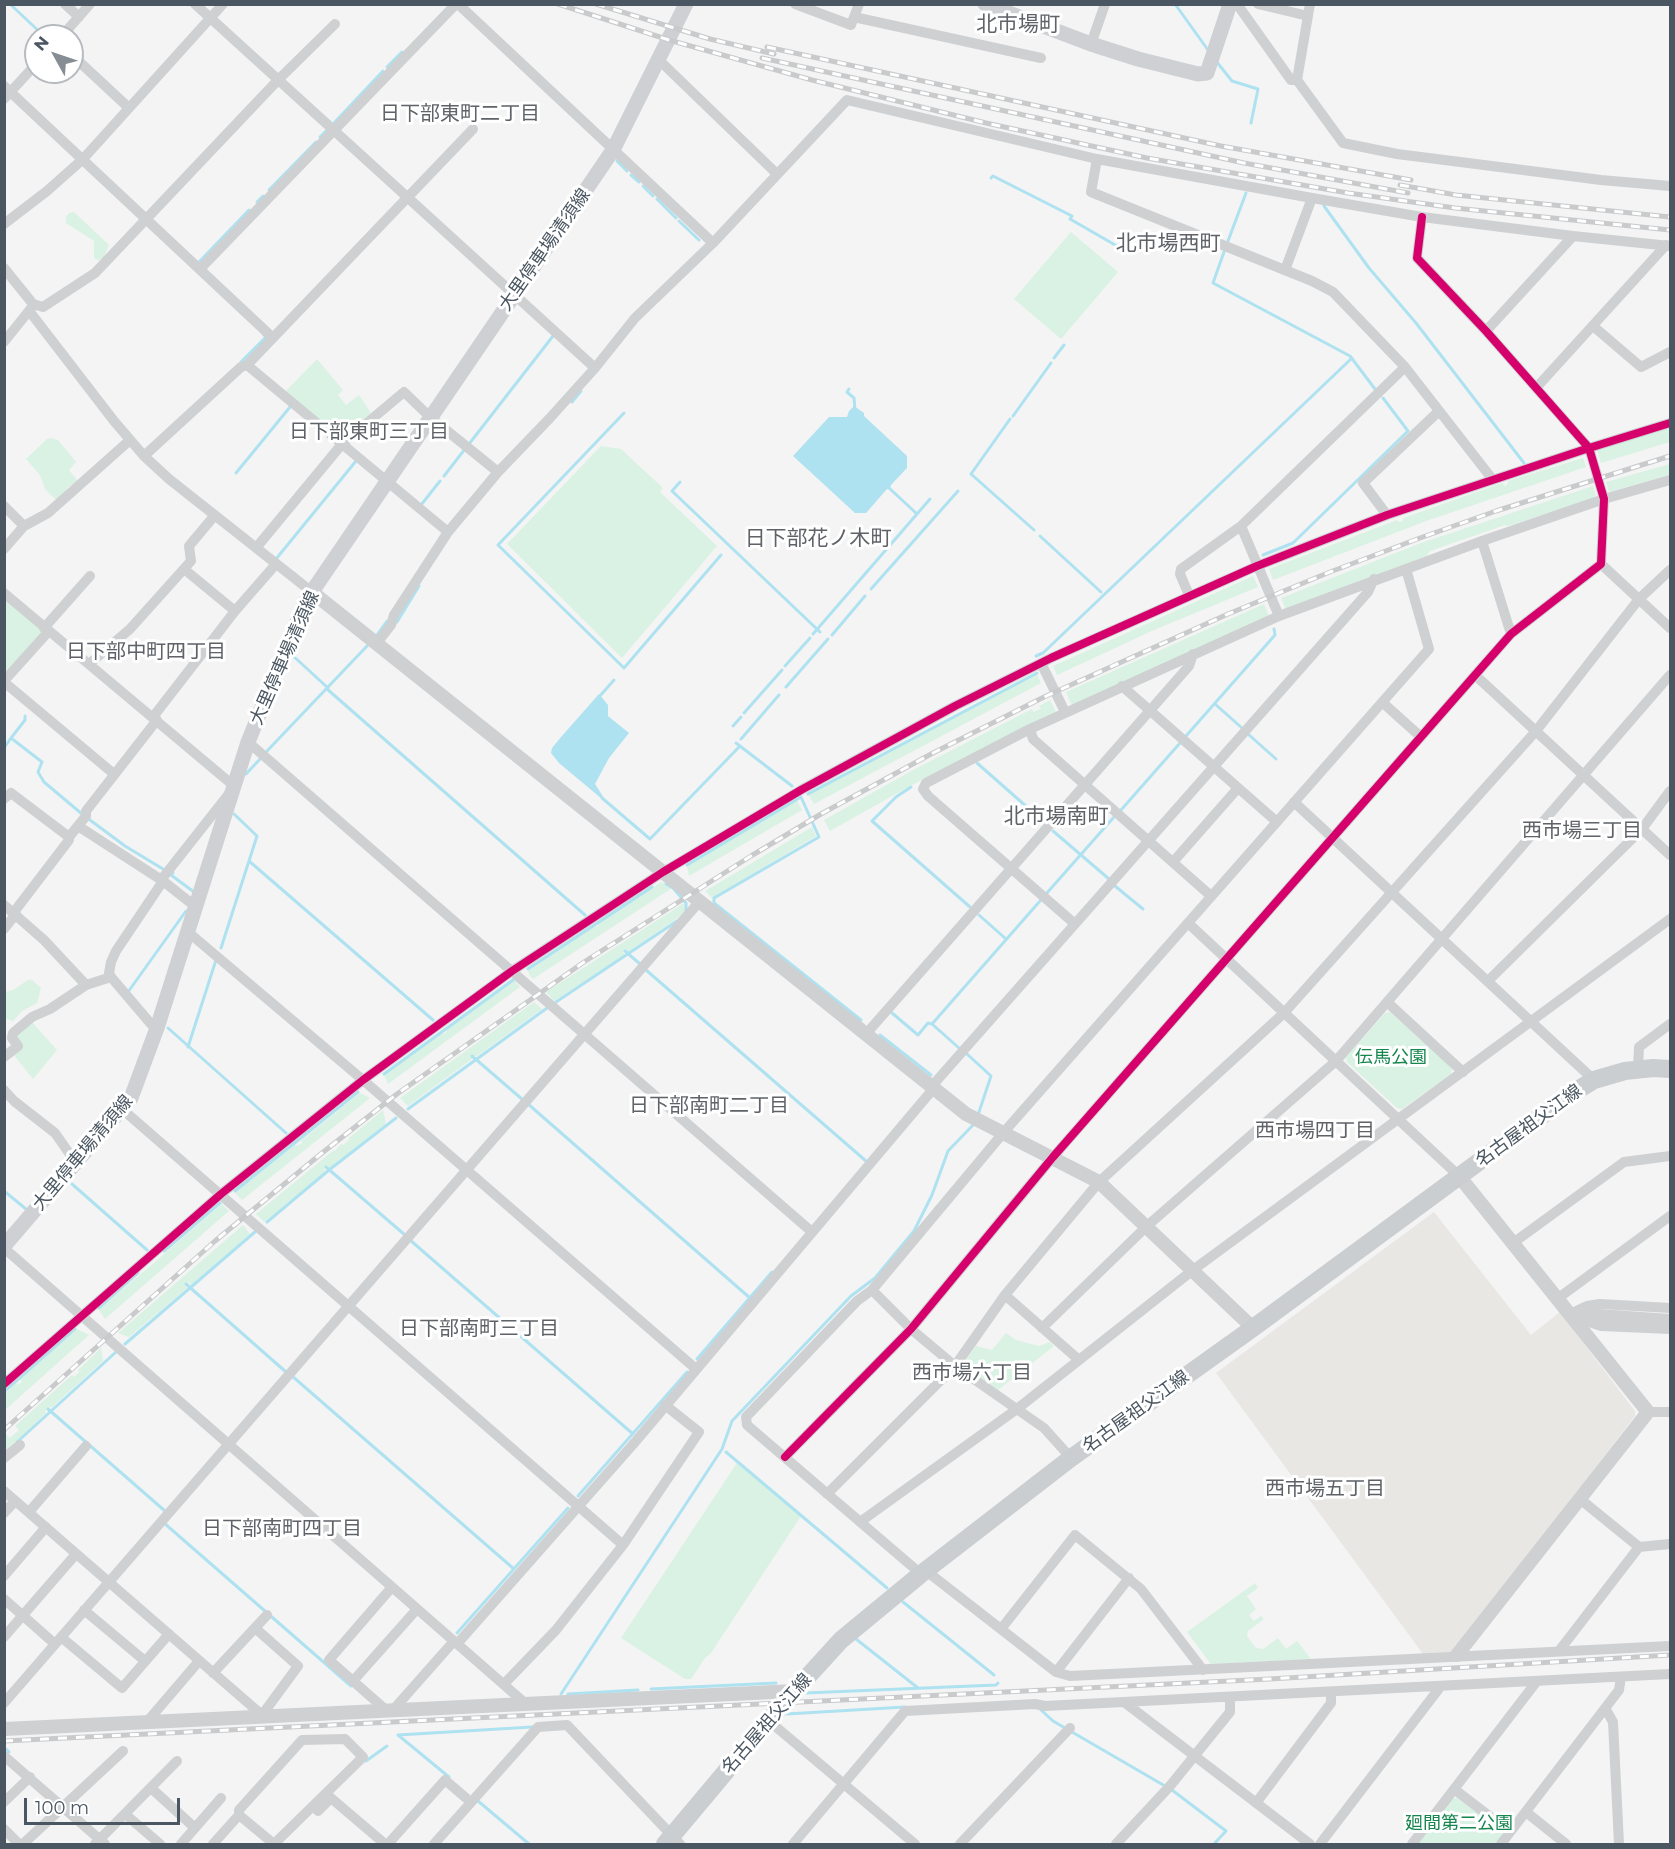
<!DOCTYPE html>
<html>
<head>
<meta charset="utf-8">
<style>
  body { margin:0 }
  #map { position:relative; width:1675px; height:1849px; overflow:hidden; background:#f4f4f4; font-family:Montserrat,sans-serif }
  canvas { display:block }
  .frame { position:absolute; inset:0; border:6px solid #4a5661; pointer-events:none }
  .north { position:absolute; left:24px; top:24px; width:60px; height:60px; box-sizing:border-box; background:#fff; border:2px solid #b7bbc0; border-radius:50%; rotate:310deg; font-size:16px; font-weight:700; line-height:24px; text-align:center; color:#4a5661 }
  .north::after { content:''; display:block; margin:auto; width:21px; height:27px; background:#868d94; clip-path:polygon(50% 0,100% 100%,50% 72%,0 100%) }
  .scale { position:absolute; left:24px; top:1798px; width:156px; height:27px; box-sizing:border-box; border:3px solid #4a5661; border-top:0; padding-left:8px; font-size:18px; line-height:21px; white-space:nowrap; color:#4a5661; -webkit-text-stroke:4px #fff; paint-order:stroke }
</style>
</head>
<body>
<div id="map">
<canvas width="1675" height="1849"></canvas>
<div class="frame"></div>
<div class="north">N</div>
<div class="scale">100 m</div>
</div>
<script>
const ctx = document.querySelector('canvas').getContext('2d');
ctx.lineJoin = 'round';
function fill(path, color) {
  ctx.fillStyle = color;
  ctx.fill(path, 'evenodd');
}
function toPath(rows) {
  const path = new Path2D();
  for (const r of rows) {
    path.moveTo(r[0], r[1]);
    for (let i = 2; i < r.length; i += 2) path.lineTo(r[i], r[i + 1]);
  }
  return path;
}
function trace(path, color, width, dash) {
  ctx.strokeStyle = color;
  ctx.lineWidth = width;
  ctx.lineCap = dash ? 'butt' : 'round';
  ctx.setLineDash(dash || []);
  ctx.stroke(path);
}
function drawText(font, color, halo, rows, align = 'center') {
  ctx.font = font + ' Montserrat,"Noto Sans JP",sans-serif';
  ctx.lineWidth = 6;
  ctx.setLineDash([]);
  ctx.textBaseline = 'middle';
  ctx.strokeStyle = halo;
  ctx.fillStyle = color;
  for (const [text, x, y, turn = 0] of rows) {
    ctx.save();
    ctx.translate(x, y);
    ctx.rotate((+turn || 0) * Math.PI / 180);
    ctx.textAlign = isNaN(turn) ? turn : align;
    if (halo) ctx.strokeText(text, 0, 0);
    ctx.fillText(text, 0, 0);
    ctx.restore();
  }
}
fill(toPath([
  [1434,1212,1531,1335,1560,1312,1635,1411,1635,1416,1453,1652,1423,1654,1216,1373]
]), '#e8e7e3');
fill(toPath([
  [74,212,109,245,104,257,99,260,95,259,94,256,94,241,66,223,66,217,69,213],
  [1071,232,1118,272,1061,339,1014,299],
  [317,359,343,390,338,395,346,405,359,395,371,413,340,439,284,393],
  [1670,428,1670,442,1601,463,1597,450],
  [51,438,58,440,76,462,69,470,78,481,68,487,59,499,56,500,45,489,40,475,26,459,47,439],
  [601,446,621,449,663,488,660,492,717,546,622,658,507,544],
  [1583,458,1586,467,1426,521,1273,580,1269,569,1397,520,1399,522,1403,521,1403,518,1502,483,1505,486,1508,484,1508,481],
  [1670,464,1670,475,1609,492,1606,482],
  [1593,486,1596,495,1592,499,1508,526,1505,525,1430,551,1427,556,1286,610,1281,598,1421,543],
  [1253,576,1258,587,1154,630,1057,675,1053,666],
  [4,598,41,630,41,635,4,674],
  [1264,604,1269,616,1072,706,1066,692],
  [1037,674,1041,683,814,804,808,794,887,751],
  [1050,700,1056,712,910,786,830,831,824,820,913,770,1032,709,1033,712,1041,709,1039,706],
  [797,801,802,810,689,876,687,866],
  [812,827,816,836,712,898,705,891],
  [661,882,672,888,533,979,530,976,528,971,595,926,597,927,599,923],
  [684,903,685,913,628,952,626,950,623,952,625,955,554,1001,546,992],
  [28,980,32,980,41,988,37,1003,22,1011,13,1021,5,1018,5,992,13,990],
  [514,980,520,987,388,1084,384,1075,441,1032,444,1034,447,1031,447,1029],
  [534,1002,542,1009,477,1056,472,1056,472,1059,408,1106,400,1098],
  [1390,1012,1452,1068,1451,1074,1402,1109,1397,1108,1347,1062,1346,1057,1385,1013],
  [32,1022,57,1050,33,1079,13,1054,17,1035],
  [360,1093,370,1098,242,1200,235,1193,295,1145,298,1146,302,1143,301,1141],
  [383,1110,386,1124,330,1168,328,1166,324,1169,325,1172,264,1222,256,1214,334,1150,335,1151,341,1144,343,1145,349,1140,349,1138],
  [222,1204,229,1211,105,1319,99,1310],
  [243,1225,250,1234,191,1285,188,1282,185,1285,187,1288,129,1337,118,1333],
  [77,1329,89,1335,5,1410,5,1394,16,1383,18,1385,22,1382,20,1379],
  [1006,1333,1016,1340,1039,1346,1050,1342,1054,1346,998,1390,965,1368,964,1363,976,1346,992,1350],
  [101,1348,103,1361,51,1408,50,1407,45,1411,46,1413,5,1451,5,1436,6,1434,10,1438,19,1430,15,1426,72,1375,74,1377,79,1372,78,1370],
  [737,1463,801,1516,711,1653,705,1658,691,1679,685,1679,621,1638],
  [1255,1583,1258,1588,1247,1596,1256,1609,1249,1615,1254,1621,1261,1616,1264,1619,1248,1631,1247,1636,1256,1648,1263,1649,1278,1638,1286,1649,1297,1641,1311,1659,1211,1664,1187,1632],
  [1453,1798,1457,1798,1501,1831,1502,1836,1495,1844,1417,1844]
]), '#d9f2e3');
fill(toPath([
  [854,406,864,413,864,416,907,456,907,468,891,485,890,489,887,489,866,513,855,513,793,456,829,417,847,417,849,411],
  [599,694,608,705,608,716,629,733,609,758,595,784,604,798,602,799,559,763,551,753,552,748,561,737]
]), '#aee2f0');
trace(toPath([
  [10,4,44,36],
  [1175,4,1208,50],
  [1216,61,1232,81,1258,89,1251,123],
  [387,67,402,52],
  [333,124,383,71],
  [320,137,327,130],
  [617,161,627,171],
  [631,175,639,182],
  [991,178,993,176,1072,216,1070,219,1129,253,1133,247],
  [643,186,653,196],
  [269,190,316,142],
  [657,199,676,218],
  [257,202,263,196],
  [1324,206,1369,268,1416,323,1524,463],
  [679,221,699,240],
  [1228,241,1246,193],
  [1224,252,1213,283,1350,356,1375,389],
  [199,262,249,210],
  [1054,358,1064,345],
  [241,362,266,337,264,335],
  [849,389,847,392,854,398,855,410],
  [572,402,581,391],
  [624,413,498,545,624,668,721,555],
  [1013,416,1051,363],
  [1010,419,971,474,1034,530],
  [469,444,553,336],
  [236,473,290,407],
  [444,476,465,449],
  [680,482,672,491,820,632],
  [888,487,917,514],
  [421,505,440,481],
  [1040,536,1101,592],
  [1263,555,1293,543,1408,431,1383,398],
  [276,559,356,461],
  [871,589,958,491],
  [397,622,419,586],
  [813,634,930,499],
  [377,635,387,621],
  [832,635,865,596],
  [291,654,328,688],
  [1036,656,1043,653,1352,358],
  [785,666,810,638],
  [786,687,828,639],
  [327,689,585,915],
  [599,697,614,680],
  [1215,704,1242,728],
  [744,713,782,670],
  [25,716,25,720,11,738,42,762,38,772,44,782,82,814],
  [733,726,741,717],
  [1248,734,1276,759],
  [1186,736,1275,635,1274,629],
  [741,739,779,695],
  [736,743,792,786],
  [4,748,11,738],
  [267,751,368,645],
  [977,763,1044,822],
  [246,774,261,758],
  [911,787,896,797,872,821,970,907],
  [808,794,1037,673],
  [602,798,650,839,740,746],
  [1121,810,1180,743],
  [90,820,125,846,163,869],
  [1053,831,1109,879],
  [249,861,433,1020],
  [687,865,801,797,819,837,714,898,714,903,861,1020],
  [173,873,171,875,194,892],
  [666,884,673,888,686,903,686,913],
  [1115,886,1143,909],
  [1046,894,1114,817],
  [979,915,1006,939],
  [221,948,257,836,234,814],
  [625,951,640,964],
  [528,969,652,887],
  [646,970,866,1161],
  [128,992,186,911],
  [556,1002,677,921],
  [892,1013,918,1035,928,1023,932,1024],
  [168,1028,286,1133],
  [880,1035,931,1075],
  [188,1047,216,960],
  [959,1048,932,1024,1040,901],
  [967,1054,991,1076,979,1112],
  [472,1056,523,1100],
  [384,1074,513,980],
  [528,1104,750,1298],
  [408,1109,547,1008],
  [326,1167,405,1235],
  [72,1184,147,1250],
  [4,1191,26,1209],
  [235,1191,358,1092],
  [267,1222,329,1170,396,1118],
  [410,1240,633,1434],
  [164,1251,220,1203],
  [186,1284,286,1372],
  [99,1308,138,1273],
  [125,1344,256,1231],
  [697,1359,772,1272],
  [292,1376,514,1569],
  [4,1392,75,1329],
  [48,1409,165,1511],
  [17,1442,116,1352],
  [726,1452,887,1588],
  [578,1496,687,1372],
  [164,1523,351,1686],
  [903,1602,994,1675],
  [457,1633,568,1508],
  [856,1639,918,1688],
  [651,1689,776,1683],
  [805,1693,996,1685,998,1683],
  [561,1694,722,1449,732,1421,851,1296,875,1278,914,1231,932,1195,948,1151,973,1125],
  [568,1694,638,1690],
  [1040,1709,1053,1721,1065,1728],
  [787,1714,905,1707],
  [1072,1732,1165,1786],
  [6,1749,9,1752],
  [366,1761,387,1746],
  [449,1777,398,1735,532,1727],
  [1172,1790,1226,1831,1214,1844],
  [478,1801,529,1844]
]), '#aee2f0', 3);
trace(toPath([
  [65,4,79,17],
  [195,4,595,368],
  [458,4,713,243],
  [795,4,851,25,859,4],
  [1237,4,1291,80,1297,80],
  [1258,4,1308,16],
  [1310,4,1297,80,1343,143,1397,154,1476,164,1601,180,1670,186],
  [854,17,1041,58],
  [62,36,90,4],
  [1091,44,1105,4],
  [72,55,129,108],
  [659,60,777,174],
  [4,86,273,338],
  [4,99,36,64],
  [1097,159,1091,192,1312,281,1333,292,1405,367,1493,480],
  [4,224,47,191,83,159,223,4],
  [4,268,33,304,43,307,95,273,278,80,335,24],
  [200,269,456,4],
  [1285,270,1312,198],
  [30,312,114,421,144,456,169,479,312,592],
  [1593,326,1641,367,1670,352],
  [1486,331,1573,236],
  [4,342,32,307],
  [247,365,448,532],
  [1536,388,1666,245],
  [144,456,241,367,247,365,473,129],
  [4,506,24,526],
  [1387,515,1363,483,1439,411],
  [1241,526,1279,616],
  [1482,541,1511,634],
  [256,548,342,444,404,392,430,417,498,472],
  [4,549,24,526,48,513,130,440],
  [1601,564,1670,628],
  [184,569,235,611],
  [4,593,234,786],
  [1189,595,1180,574,1181,569,1241,526,1405,367],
  [44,628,90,576],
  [377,643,391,625,394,615,448,532,498,472,549,419,595,368,635,318,713,243,847,100,1097,159,1312,198,1422,217,1573,236,1670,246],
  [1041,663,1065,712],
  [89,664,130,629,191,561,189,546,215,515],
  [1475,675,1670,855],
  [4,681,49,631],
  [4,682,114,774],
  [1122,686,1277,822],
  [1382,702,1421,737],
  [153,717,235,611,276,564],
  [1030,729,1033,739,1211,896],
  [248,742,812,1232],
  [4,799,11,793,69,837,86,816,86,811,157,720],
  [1294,802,1594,1080],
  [78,826,163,881,196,907],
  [1173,862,1238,788],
  [161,880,228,795],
  [4,905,44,940,86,985,111,977,151,1024,157,1028],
  [14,912,69,840,69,837],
  [1188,923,1459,1176],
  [1075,924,928,796,923,789,926,783,1030,729,1279,616,1482,541,1604,499,1670,480],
  [4,929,16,914],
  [188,932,363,1080,696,1369],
  [111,977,109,973,111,962,116,951,163,881],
  [1488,981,1642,829,1670,791],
  [1387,1002,1463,1072],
  [866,1034,1189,666,1193,654],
  [4,1057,18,1046,12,1038,13,1033,32,1017,50,1009,86,985],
  [1638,1069,1639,1047,1670,1024],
  [932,1086,1368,592,1374,579],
  [4,1090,14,1101,55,1133,76,1163],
  [122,1109,623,1545],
  [1513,1243,1624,1162,1670,1156],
  [4,1248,526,1704],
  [872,1290,911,1329,955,1366,1044,1428,1071,1458],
  [1005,1295,1079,1360],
  [1557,1299,1670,1216],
  [1570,1314,1587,1306,1600,1304,1670,1308],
  [1578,1318,1601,1326,1670,1329],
  [1042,1328,1147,1226,1336,1061,1670,675],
  [4,1384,221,1194,363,1080,512,971,663,872,801,790,955,706,1051,658,1257,566,1387,515,1589,448,1670,423],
  [1648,1412,1670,1412],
  [785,1457,911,1329,1053,1157,1511,634,1601,564,1604,499,1589,448,1486,331,1417,258,1422,217],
  [4,1458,20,1445],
  [4,1491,262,1715,298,1666,255,1628],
  [827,1494,955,1366,1005,1295,1099,1182,1284,1013,1536,731,1639,599,1670,570],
  [1580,1499,1639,1547,1670,1544],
  [29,1512,86,1446],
  [4,1513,15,1501],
  [860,1522,1017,1409,1193,1270,1670,919],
  [925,1570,1056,1672,1070,1676,1670,1646],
  [921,1574,747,1425,746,1417,857,1301,872,1290,1004,1132,1429,649,1406,569],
  [4,1576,46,1527],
  [4,1599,55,1644],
  [84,1610,145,1661],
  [1001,1629,1075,1535,1141,1589,1203,1670],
  [4,1637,76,1554],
  [61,1637,122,1688,169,1634],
  [457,1644,636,1441,934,1088],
  [1559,1651,1639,1547],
  [1056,1672,1129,1578],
  [213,1673,267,1615],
  [353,1681,417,1609],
  [504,1684,556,1630,623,1545,699,1432,665,1405],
  [1124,1702,1310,1844],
  [4,1703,700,901],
  [1605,1708,1613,1722,1619,1844],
  [386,1710,329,1660,392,1587],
  [393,1710,454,1641],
  [769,1721,915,1844],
  [146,1723,199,1661],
  [4,1756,105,1844],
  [151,1788,195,1828],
  [1454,1789,1510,1832],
  [4,1802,30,1777],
  [1256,1803,1331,1703,1331,1692],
  [318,1811,331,1798,385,1844],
  [1526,1812,1566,1844],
  [125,1814,160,1844],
  [4,1829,19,1844],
  [23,1844,123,1751],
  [95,1844,177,1761],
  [181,1844,221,1798],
  [213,1844,239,1815,239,1810,302,1740,345,1739,363,1757,274,1844,239,1815],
  [388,1844,445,1780,466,1798],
  [434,1844,538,1727,567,1725,680,1844],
  [793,1844,905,1711,1035,1704,1045,1706,1670,1674],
  [960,1844,1070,1728],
  [1116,1844,1170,1786,1230,1712,1230,1697],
  [1320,1844,1441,1686],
  [1412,1844,1537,1681],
  [1501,1844,1619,1690,1621,1677]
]), '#ced0d2', 10);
trace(toPath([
  [312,592,966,1114,1099,1182,1253,1328],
  [1570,1314,1670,1321],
  [1457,1655,1648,1412,1459,1176],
  [4,1729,795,1691]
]), '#ced0d2', 14);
trace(toPath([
  [985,4,1091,44,1138,59,1198,74,1207,73,1230,4],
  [4,1246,131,1098,157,1028,248,742,305,602,613,150,686,4]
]), '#ced0d4', 15);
trace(toPath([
  [665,1844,780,1707,841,1640,921,1574,1071,1458,1253,1328,1571,1094,1594,1080,1625,1071,1653,1068,1670,1069]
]), '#caced1', 18);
const rail = toPath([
  [558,4,669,40,812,80,986,123,1147,158,1348,193,1455,208,1670,230],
  [596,4,710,39,774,54],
  [767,47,1221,146,1411,180],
  [762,58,1244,163,1408,193],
  [1400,185,1456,195,1670,217],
  [4,1430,215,1241,322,1153,397,1094,584,962,751,856,821,814,933,753,1044,697,1228,614,1330,572,1420,538,1496,511,1670,456],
  [4,1741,1270,1679,1670,1655]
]);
trace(rail, '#c9cacc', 5);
trace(rail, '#fff', 3, [9]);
trace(toPath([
  [4,1384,221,1194,363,1080,512,971,663,872,801,790,955,706,1051,658,1257,566,1387,515,1589,448,1670,423],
  [785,1457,911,1329,1053,1157,1511,634,1601,564,1604,499,1589,448,1486,331,1417,258,1422,217]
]), '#d6006c', 8);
drawText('18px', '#4a5661', '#fff', [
  ["大里停車場清須線",545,250,-55],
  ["大里停車場清須線",285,658,-66],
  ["名古屋祖父江線",1529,1126,-36],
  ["大里停車場清須線",83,1153,-50],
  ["名古屋祖父江線",1136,1412,-36],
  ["名古屋祖父江線",767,1724,-49]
]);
drawText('18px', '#17864f', '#fff', [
  ["伝馬公園",1391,1058],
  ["廻間第二公園",1459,1824]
]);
drawText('20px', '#5f6368', '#fff', [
  ["日下部東町二丁目",460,114],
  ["日下部東町三丁目",369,432],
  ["日下部中町四丁目",146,652],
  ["西市場三丁目",1582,831],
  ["日下部南町二丁目",709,1106],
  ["西市場四丁目",1315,1131],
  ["日下部南町三丁目",479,1329],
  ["西市場六丁目",972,1373],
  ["西市場五丁目",1325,1489],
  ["日下部南町四丁目",282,1529]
]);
drawText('21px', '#5f6368', '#fff', [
  ["北市場町",1018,25],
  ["北市場西町",1168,244],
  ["日下部花ノ木町",818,539],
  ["北市場南町",1056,817]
]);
</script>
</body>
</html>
